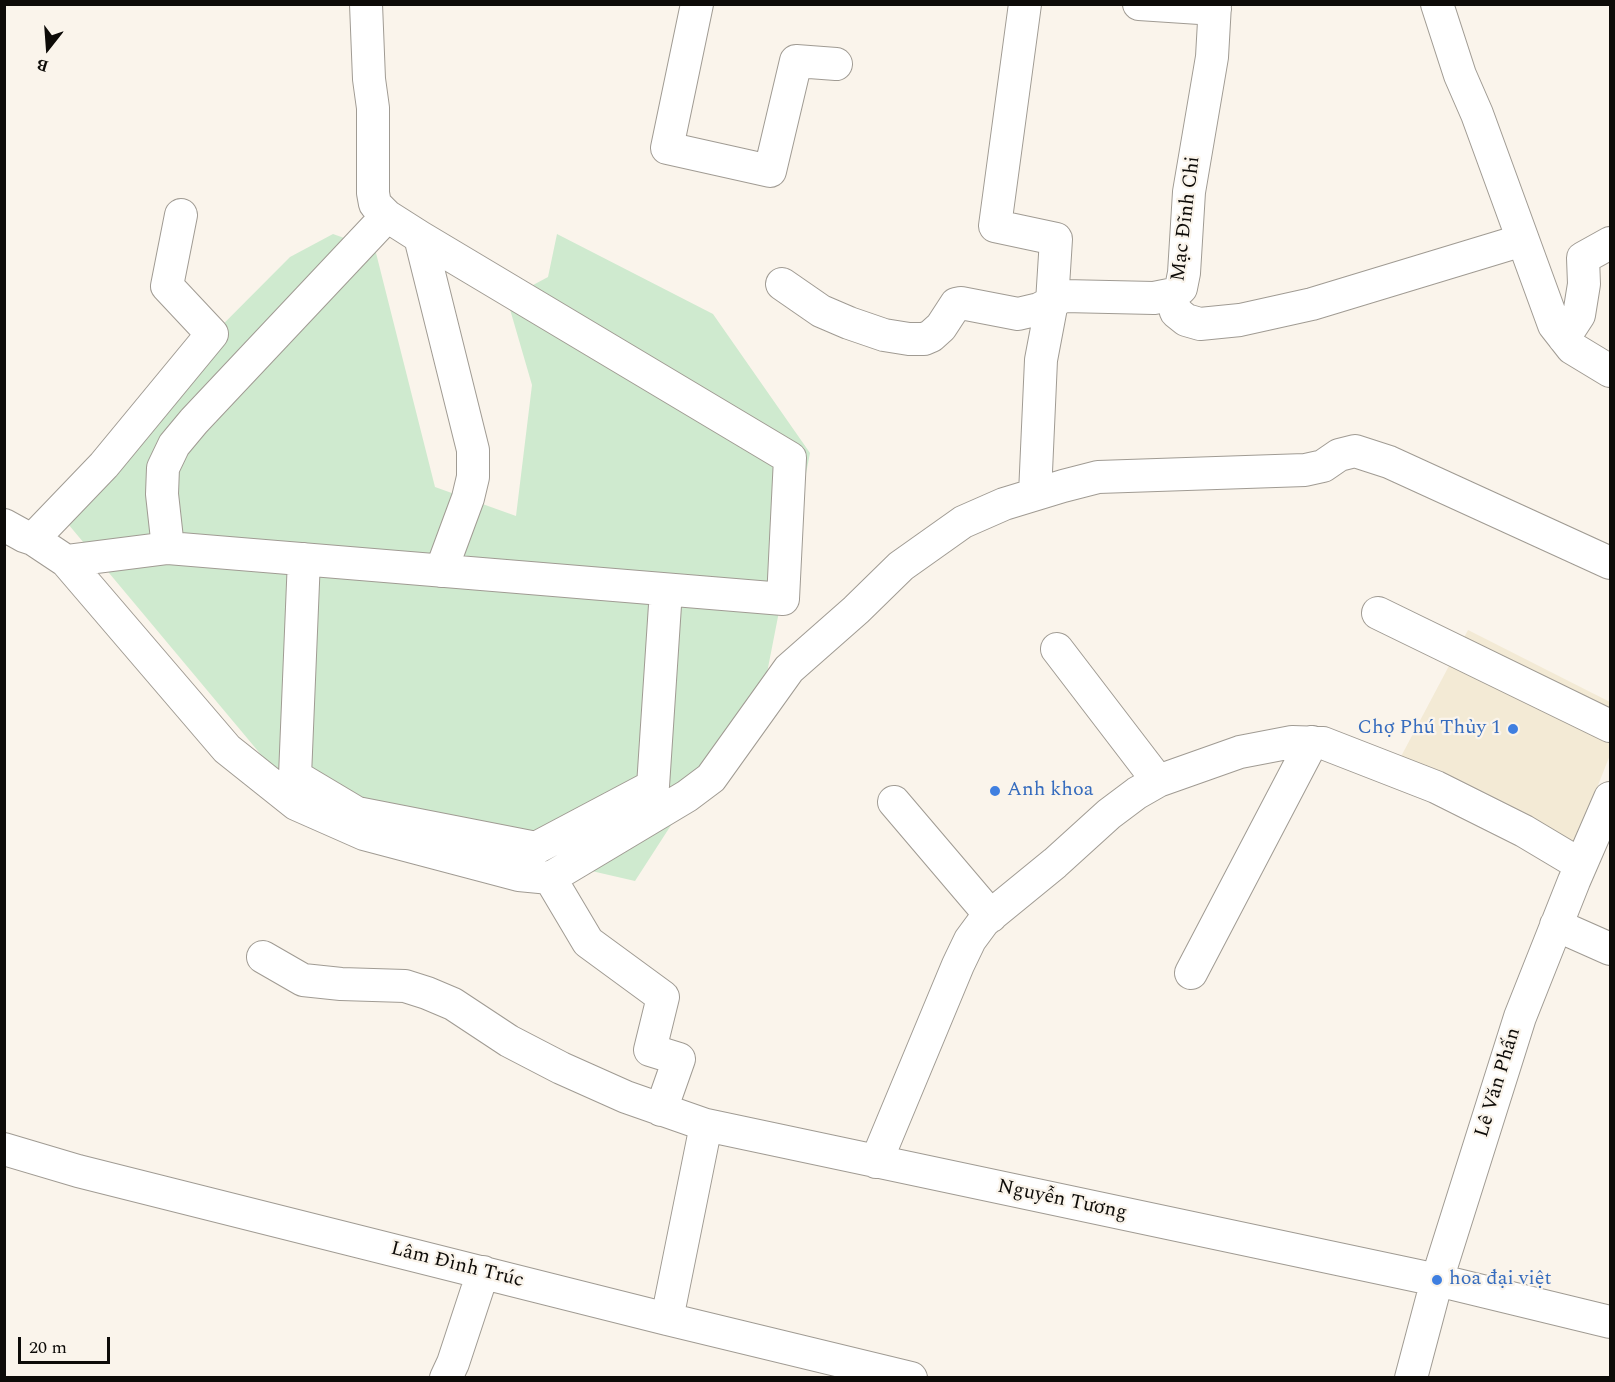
<!DOCTYPE html>
<html>
<head>
<meta charset="utf-8">
<style>
  body { margin:0 }
  #map { position:relative; width:1615px; height:1382px; overflow:hidden; background:#faf4eb; font-family:Spectral,serif }
  canvas { display:block }
  .frame { position:absolute; inset:0; border:6px solid #0d0b08; pointer-events:none }
  .north { position:absolute; left:18px; top:18px; width:60px; height:60px; -webkit-text-stroke:4px #faf4eb; paint-order:stroke; rotate:197deg; font-size:16px; font-weight:700; line-height:24px; text-align:center; color:#0d0b08 }
  .north::after { content:''; display:block; margin:auto; width:21px; height:27px; background:#0d0b08; clip-path:polygon(50% 0,100% 100%,50% 72%,0 100%) }
  .scale { position:absolute; left:18px; top:1337px; width:92px; height:27px; box-sizing:border-box; border:3px solid #0d0b08; border-top:0; padding-left:8px; font-size:18px; line-height:21px; white-space:nowrap; color:#0d0b08; -webkit-text-stroke:4px #faf4eb; paint-order:stroke }
</style>
</head>
<body>
<div id="map">
<canvas width="1615" height="1382"></canvas>
<div class="frame"></div>
<div class="north">B</div>
<div class="scale">20 m</div>
</div>
<script>
const ctx = document.querySelector('canvas').getContext('2d');
ctx.lineJoin = 'round';
function fill(path, color) {
  ctx.fillStyle = color;
  ctx.fill(path, 'evenodd');
}
function toPath(rows) {
  const path = new Path2D();
  for (const r of rows) {
    path.moveTo(r[0], r[1]);
    for (let i = 2; i < r.length; i += 2) path.lineTo(r[i], r[i + 1]);
  }
  return path;
}
function trace(path, color, width, dash) {
  ctx.strokeStyle = color;
  ctx.lineWidth = width;
  ctx.lineCap = dash ? 'butt' : 'round';
  ctx.setLineDash(dash || []);
  ctx.stroke(path);
}
function drawText(font, color, halo, rows, align = 'center') {
  ctx.font = font + ' Spectral,serif';
  ctx.lineWidth = 4.5;
  ctx.setLineDash([]);
  ctx.textBaseline = 'middle';
  ctx.strokeStyle = halo;
  ctx.fillStyle = color;
  for (const [text, x, y, turn = 0] of rows) {
    ctx.save();
    ctx.translate(x, y);
    ctx.rotate((+turn || 0) * Math.PI / 180);
    ctx.textAlign = isNaN(turn) ? turn : align;
    if (halo) ctx.strokeText(text, 0, 0);
    ctx.fillText(text, 0, 0);
    ctx.restore();
  }
}
fill(toPath([
  [1468,630,1610,702,1610,755,1570,856,1397,764]
]), '#f3ead5');
fill(toPath([
  [333,234,375,249,435,487,516,516,532,385,507,299,548,277,557,234,713,314,810,453,766,678,635,881,340,813,278,775,48,500,290,257]
]), '#cfeacf');
const minor = toPath([
  [366,4,369,79,373,108,373,193,375,204,387,216,420,237,473,450,473,477,468,498,441,571],
  [697,4,667,148,770,171,796,61,836,64],
  [1025,4,995,226,1056,239,1052,302,1041,360,1035,494],
  [1139,4,1215,9],
  [1437,4,1460,75,1477,114,1554,325,1572,348,1610,371],
  [782,284,821,311,849,323,884,335,909,339,924,339,931,336,941,327,956,304,961,303,1018,314,1039,309,1064,296,1154,298,1174,294,1181,288,1184,273,1189,192,1212,57,1215,4],
  [1171,295,1176,312,1186,320,1200,324,1240,320,1312,304,1523,240],
  [1564,338,1579,315,1584,284,1583,258,1610,243],
  [4,525,24,536,33,539,66,561,227,749,296,804,364,834,519,875,550,878,687,796,711,778,789,669,856,610,901,566,963,522,1004,504,1063,486,1098,477,1305,470,1323,466,1339,455,1355,451,1389,462,1610,563],
  [33,539,104,465,212,334,167,286,181,215],
  [168,548,162,494,163,468,174,445,194,421,387,216],
  [304,559,295,776,357,813,536,848,653,786,666,590],
  [66,561,168,548,783,599,790,458,420,237],
  [1378,613,1610,726],
  [1057,649,1158,781],
  [894,802,991,916],
  [550,878,588,942,663,997,650,1050,679,1059,661,1110],
  [1556,925,1610,949],
  [263,957,303,980,341,984,405,986,427,993,453,1004,509,1041,561,1068,626,1097,706,1125],
  [1191,973,1312,742],
  [4,1149,78,1171,667,1319,911,1378],
  [876,1162,958,965,970,940,984,921,1055,863,1109,814,1137,793,1158,781,1240,752,1292,742,1323,743,1436,787,1524,831,1581,865],
  [667,1319,706,1125,1437,1280,1610,1322],
  [446,1378,453,1363,483,1272],
  [1411,1378,1437,1280,1520,1017,1574,881,1610,798]
]);
trace(minor, '#a09b93', 34);
trace(minor, '#fff', 32);
for (const [x, y, r, color] of [
  [1513,729,6,"#3f7fe0"],
  [995,791,6,"#3f7fe0"],
  [1437,1280,6,"#3f7fe0"]
]) {
  const dot = new Path2D();
  dot.arc(x, y, r, 0, 2 * Math.PI);
  ctx.fillStyle = color;
  ctx.fill(dot);
  trace(dot, '#faf4eb', 2);
}
drawText('20px', '#0d0b08', '#faf4eb', [
  ["Mạc Đĩnh Chi",1187,219,-83],
  ["Lê Văn Phấn",1499,1083,-73],
  ["Nguyễn Tương",1062,1201,12],
  ["Lâm Đình Trúc",457,1266,14]
]);
drawText('20px', '#366cbe', '#faf4eb', [
  ["Chợ Phú Thủy 1",1501,729,"right"],
  ["Anh khoa",1007,791],
  ["hoa đại việt",1449,1280]
], 'left');
</script>
</body>
</html>
